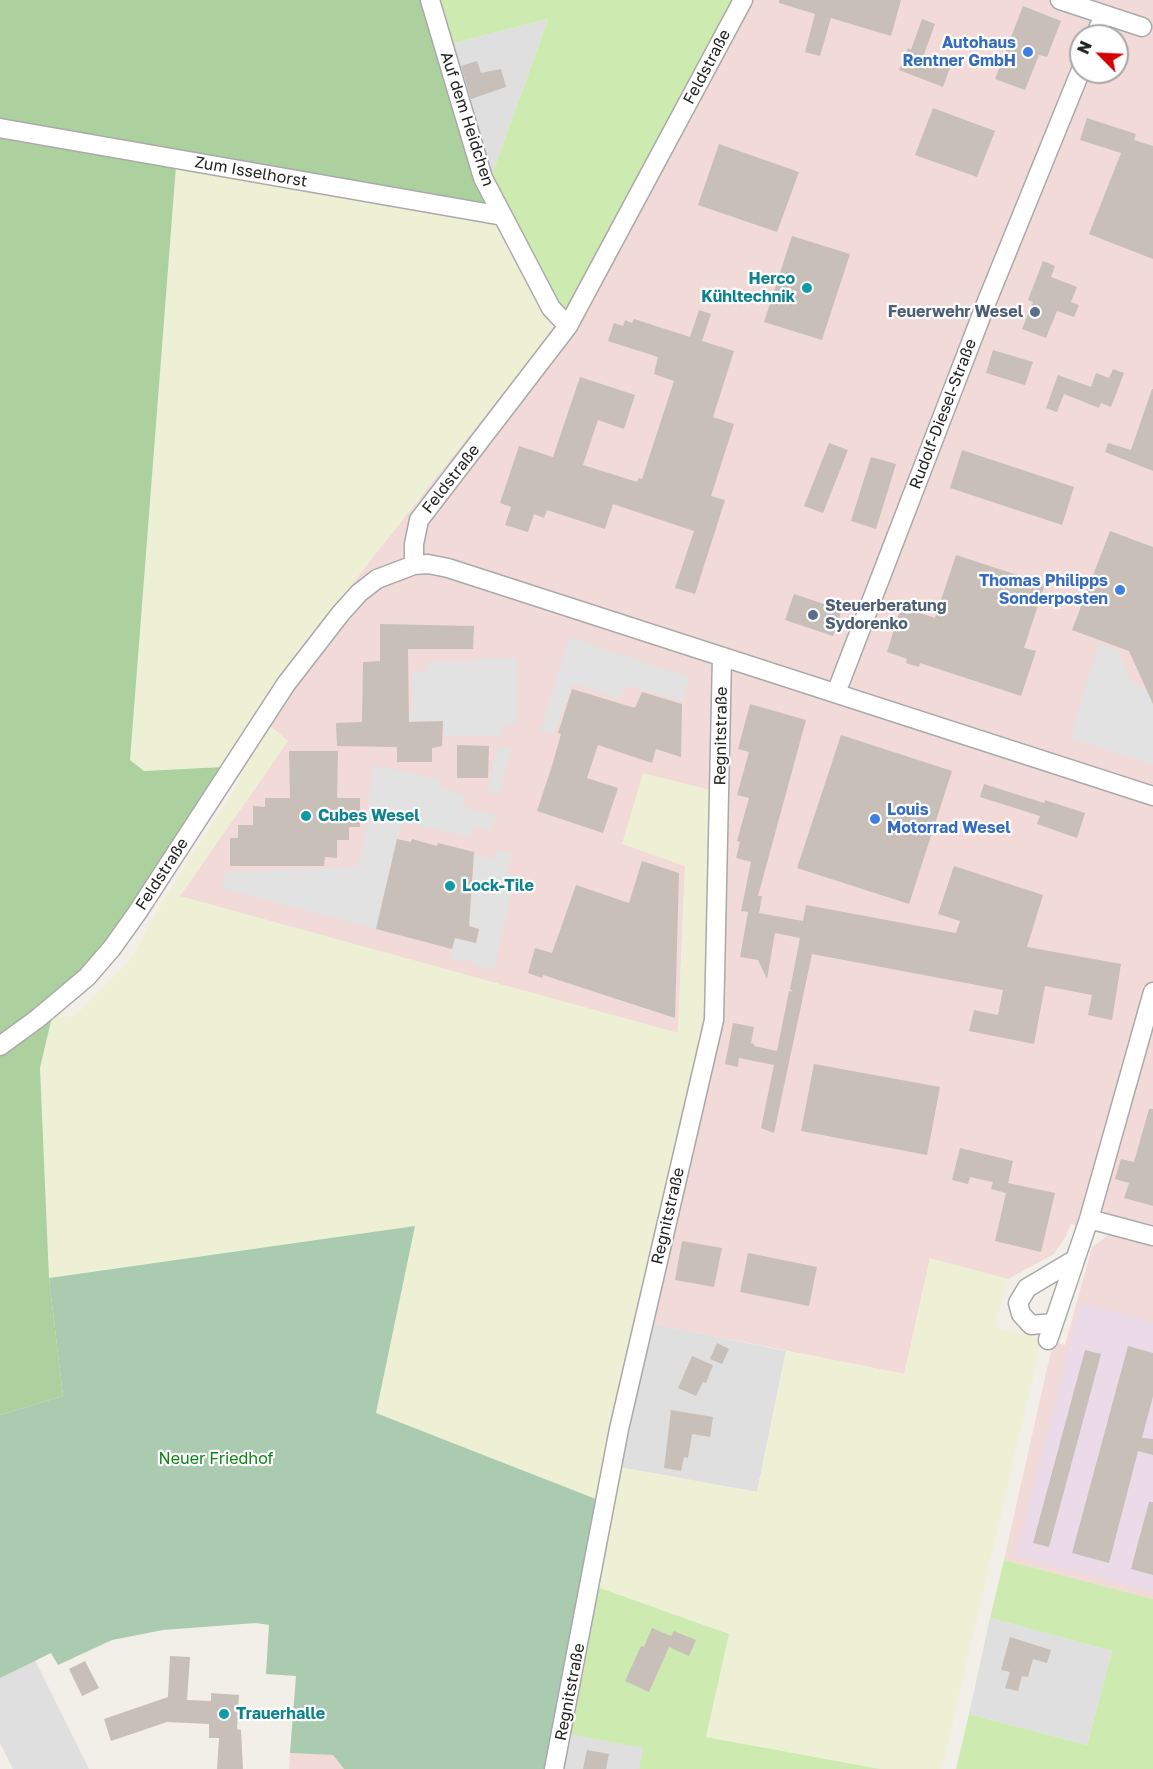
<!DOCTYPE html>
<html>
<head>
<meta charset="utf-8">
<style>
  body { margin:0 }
  #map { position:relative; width:1153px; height:1769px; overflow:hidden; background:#f2efe9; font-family:"Golos Text",sans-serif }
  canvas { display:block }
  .north { position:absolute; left:1069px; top:24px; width:60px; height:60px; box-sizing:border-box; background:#fff; border:2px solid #a7a7a7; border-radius:50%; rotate:294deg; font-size:16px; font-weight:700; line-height:24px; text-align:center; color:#222 }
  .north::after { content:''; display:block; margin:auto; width:21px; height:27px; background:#d40000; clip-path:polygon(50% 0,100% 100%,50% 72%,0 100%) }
</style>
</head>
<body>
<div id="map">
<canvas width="1153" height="1769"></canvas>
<div class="north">N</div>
</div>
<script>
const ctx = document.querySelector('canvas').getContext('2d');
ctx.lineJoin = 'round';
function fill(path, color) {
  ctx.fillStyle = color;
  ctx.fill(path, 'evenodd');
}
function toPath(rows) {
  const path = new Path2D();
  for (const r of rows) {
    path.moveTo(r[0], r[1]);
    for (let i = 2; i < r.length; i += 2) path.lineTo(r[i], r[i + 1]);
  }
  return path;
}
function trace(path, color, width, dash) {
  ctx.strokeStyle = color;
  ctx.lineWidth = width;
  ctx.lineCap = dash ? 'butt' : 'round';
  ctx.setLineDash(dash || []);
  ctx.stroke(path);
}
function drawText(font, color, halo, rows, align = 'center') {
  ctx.font = font + ' "Golos Text",sans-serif';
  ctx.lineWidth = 4.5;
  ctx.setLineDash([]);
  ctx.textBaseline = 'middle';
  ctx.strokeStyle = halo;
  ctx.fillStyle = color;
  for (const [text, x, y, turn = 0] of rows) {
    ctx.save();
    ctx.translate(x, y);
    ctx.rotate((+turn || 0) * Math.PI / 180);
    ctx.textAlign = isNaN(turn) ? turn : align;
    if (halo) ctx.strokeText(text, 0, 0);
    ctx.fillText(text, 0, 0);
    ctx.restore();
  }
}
fill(toPath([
  [548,19,490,180,450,44],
  [649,1323,786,1351,757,1492,619,1467],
  [990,1618,1112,1651,1087,1745,969,1714],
  [35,1660,89,1769,13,1769,0,1743,0,1678],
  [568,1734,644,1748,639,1769,561,1769]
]), '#e0dfdf');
fill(toPath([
  [751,0,1153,0,1153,1599,1004,1560,1053,1342,1065,1345,1092,1247,1110,1234,1071,1224,1066,1236,1054,1254,1008,1279,930,1259,905,1374,637,1321,709,1022,709,790,622,843,685,866,678,1033,179,897,288,741,254,714,369,562,554,329,572,336],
  [1081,36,1117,36,1117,72,1081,72],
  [290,1753,333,1755,344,1769,289,1769]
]), '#f2dad9');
fill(toPath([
  [1081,1303,1153,1322,1153,1592,1015,1556]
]), '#ebdbe8');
fill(toPath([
  [176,166,499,221,554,329,369,562,255,713,288,741,180,896,678,1033,685,866,622,844,643,773,710,790,709,1022,601,1501,376,1413,415,1226,49,1278,40,1068,52,1017,75,1016,129,961,167,894,241,779,223,767,144,771,130,760],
  [930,1258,1008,1279,995,1327,1042,1339,942,1769,880,1769,706,1737,729,1634,597,1587,619,1467,757,1492,786,1351,904,1374]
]), '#eef0d5');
fill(toPath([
  [437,0,735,0,567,312,555,304,490,180,548,19,450,44],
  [1004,1560,1153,1599,1153,1769,956,1769,969,1714,1087,1745,1112,1651,990,1618],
  [597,1587,729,1634,706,1737,880,1769,639,1769,643,1748,568,1734]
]), '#cdebb0');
fill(toPath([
  [0,0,424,0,488,199,483,206,176,166,130,760,144,771,223,767,108,949,52,1017,40,1068,49,1278,63,1396,0,1415]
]), '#add19e');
fill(toPath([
  [415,1226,376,1413,601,1501,549,1769,344,1769,333,1755,290,1753,296,1676,266,1674,269,1625,256,1623,163,1630,112,1640,58,1665,51,1653,0,1678,0,1415,63,1396,49,1278]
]), '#aacbaf');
fill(toPath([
  [569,637,689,677,684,701,626,686,620,699,572,683,554,735,540,730],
  [1099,643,1118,650,1132,683,1153,691,1153,765,1070,738],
  [477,658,517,658,517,725,502,725,502,736,445,736,444,721,401,721,401,712,413,711,412,672,426,672,426,662,477,662],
  [498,746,511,749,499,795,487,792],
  [372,765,441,780,439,788,465,795,462,807,497,815,491,831,475,826,471,837,402,822,376,929,221,888,225,872,356,867,365,837],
  [496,850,512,853,507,873,516,875,494,970,473,965,473,961,469,960,468,962,450,958,455,939,477,944,480,928,470,925,475,854,494,859]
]), '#e2e2e2');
fill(toPath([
  [779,0,901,0,891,36,831,18,820,56,805,52,815,14,779,3],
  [1023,6,1061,21,1047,57,1039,55,1025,90,995,79],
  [922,19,935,24,924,54,951,65,943,87,899,70,908,48,911,50],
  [477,61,481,73,501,69,506,87,471,99,461,66],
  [933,108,995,131,977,177,915,155],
  [1087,118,1136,134,1134,140,1153,146,1153,259,1089,234,1121,153,1080,140],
  [719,144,799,172,777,232,698,205],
  [792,236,850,254,822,340,764,322],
  [1043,261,1055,266,1051,277,1077,287,1071,302,1079,305,1074,317,1057,311,1046,338,1022,329,1033,302,1028,300],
  [699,310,711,314,702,341,734,351,713,417,734,424,711,496,725,500,695,594,675,588,694,531,613,504,605,529,547,510,544,518,534,514,528,532,505,525,511,507,500,503,519,446,553,457,580,377,635,395,624,429,598,420,583,465,637,482,639,478,642,479,674,381,654,374,658,357,608,341,614,323,623,326,625,320,632,323,634,319,690,337],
  [993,350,1033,362,1025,385,986,373],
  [1113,369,1124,373,1111,407,1101,403,1099,408,1064,394,1057,412,1046,408,1058,375,1091,387,1096,373,1109,378],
  [1152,389,1153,389,1153,471,1105,452,1108,443,1131,450],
  [829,443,848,450,823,513,804,506],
  [962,450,1074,487,1062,525,950,488],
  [871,457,896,464,876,529,851,521],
  [1110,531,1153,547,1153,704,1129,651,1072,630],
  [956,555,1045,584,1024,648,1036,651,1021,696,920,663,919,667,906,663,907,659,887,652,901,607,935,618],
  [794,594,842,610,833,636,785,620],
  [380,624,474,626,473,649,408,649,409,722,443,721,442,746,432,748,432,762,397,762,397,747,337,746,336,723,362,722,363,662,380,661],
  [572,689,635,708,642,692,682,704,681,757,656,749,652,763,598,745,587,778,618,788,603,833,537,811,552,766,561,734,558,733],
  [750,704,806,720,758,896,762,896,759,913,803,921,806,905,956,933,960,921,938,914,954,866,1043,895,1027,947,1121,964,1112,1020,1088,1015,1092,995,1045,986,1034,1044,969,1031,974,1010,998,1015,1003,990,812,954,774,1133,761,1128,774,1065,739,1058,738,1067,725,1064,733,1023,754,1027,751,1043,754,1044,754,1046,777,1051,789,991,793,992,790,989,800,938,775,933,767,979,758,960,740,957,748,912,741,911,751,862,736,858,740,842,737,841,749,798,737,795,749,752,738,749],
  [841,735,952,771,909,904,797,868],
  [457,745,489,746,488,778,457,778],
  [289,751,338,751,337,798,360,798,360,827,349,827,349,840,337,840,337,858,325,857,324,866,230,866,230,838,238,838,238,825,253,825,253,806,265,807,265,798,290,798],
  [984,784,1044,803,1045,800,1085,813,1077,838,1037,824,1040,816,980,797],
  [397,839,411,842,412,839,437,846,438,843,474,852,469,926,479,929,476,943,455,938,452,949,376,929],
  [642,861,679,873,675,1018,543,975,542,978,528,973,535,948,552,953,576,885,629,903],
  [814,1064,940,1087,927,1155,801,1131],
  [1149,1109,1153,1109,1153,1206,1124,1198,1129,1183,1115,1179,1121,1159,1134,1162],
  [960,1148,1013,1161,1008,1183,1055,1193,1041,1252,995,1241,1006,1193,991,1189,993,1182,970,1177,968,1184,952,1180],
  [682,1241,722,1248,714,1287,675,1280],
  [748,1253,817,1267,809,1306,740,1292],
  [717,1343,729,1349,722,1364,710,1359],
  [1128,1346,1153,1353,1153,1396,1142,1438,1153,1439,1153,1455,1138,1451,1109,1563,1072,1553],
  [1085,1350,1101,1354,1049,1547,1033,1543],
  [692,1356,713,1365,706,1383,703,1382,696,1396,678,1388],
  [671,1410,713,1417,710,1437,692,1434,688,1458,684,1457,681,1471,664,1468],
  [1149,1502,1153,1502,1153,1575,1131,1569],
  [652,1628,671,1636,674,1631,696,1640,689,1656,669,1647,649,1692,625,1681,641,1646,644,1647],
  [1010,1637,1051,1650,1047,1663,1033,1659,1028,1677,1022,1676,1018,1691,1005,1688,1010,1672,1001,1670],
  [170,1656,190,1657,187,1700,211,1701,211,1693,239,1695,237,1729,241,1730,243,1769,217,1769,219,1738,209,1738,209,1724,167,1722,111,1741,104,1719,168,1697],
  [85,1661,99,1688,82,1696,69,1669],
  [587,1750,609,1754,606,1769,583,1769]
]), '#c7bfb8');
const minor = toPath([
  [430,0,483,178,551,308,568,326],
  [1060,0,1142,27],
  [1095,36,1104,15],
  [0,128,503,216],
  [414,565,414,544,419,520,568,326,743,0],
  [836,693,987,301,1081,70],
  [0,1046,37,1019,87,977,112,948,137,913,286,684,341,613,359,593,377,579,414,565,428,564,448,568,1153,796],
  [1089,1219,1153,1236],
  [1053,1323,1031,1325,1021,1314,1018,1303,1027,1288,1074,1260],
  [1048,1340,1089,1219,1153,992],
  [554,1769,619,1429,714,1020,722,657]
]);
trace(minor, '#a9a9a9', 21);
trace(minor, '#fff', 18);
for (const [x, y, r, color] of [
  [1028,52,6,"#3f7fe0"],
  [807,288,6,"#0f9aa8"],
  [1035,312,6,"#5c6f8a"],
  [1120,590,6,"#3f7fe0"],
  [813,615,6,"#5c6f8a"],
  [306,816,6,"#0f9aa8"],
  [875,819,6,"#3f7fe0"],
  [450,886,6,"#0f9aa8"],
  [224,1714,6,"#0f9aa8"]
]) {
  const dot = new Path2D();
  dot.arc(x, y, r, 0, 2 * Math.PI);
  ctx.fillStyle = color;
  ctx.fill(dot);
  trace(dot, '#fff', 2);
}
drawText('bold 16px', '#366cbe', '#fff', [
  ["Autohaus",1016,43],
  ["Rentner GmbH",1016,61],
  ["Thomas Philipps",1108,581],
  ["Sonderposten",1108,599],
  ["Louis",887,810,"left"],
  ["Motorrad Wesel",887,828,"left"]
], 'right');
drawText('16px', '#222', '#fff', [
  ["Feldstraße",707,67,-62],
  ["Auf dem Heidchen",467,119,72],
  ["Zum Isselhorst",251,172,10],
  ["Rudolf-Diesel-Straße",943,414,-69],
  ["Feldstraße",451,479,-52],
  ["Regnitstraße",721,736,-89],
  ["Feldstraße",162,874,-57],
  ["Regnitstraße",668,1216,-77],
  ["Regnitstraße",570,1692,-79]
]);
drawText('bold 16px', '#0d838f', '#fff', [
  ["Herco",795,279,"right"],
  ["Kühltechnik",795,297,"right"],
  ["Cubes Wesel",318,816],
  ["Lock-Tile",462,886],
  ["Trauerhalle",236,1714]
], 'left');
drawText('bold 16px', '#4e5e75', '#fff', [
  ["Feuerwehr Wesel",1023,312],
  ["Steuerberatung",825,606,"left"],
  ["Sydorenko",825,624,"left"]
], 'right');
drawText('16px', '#0c8416', '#fff', [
  ["Neuer Friedhof",216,1459]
]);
</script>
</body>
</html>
